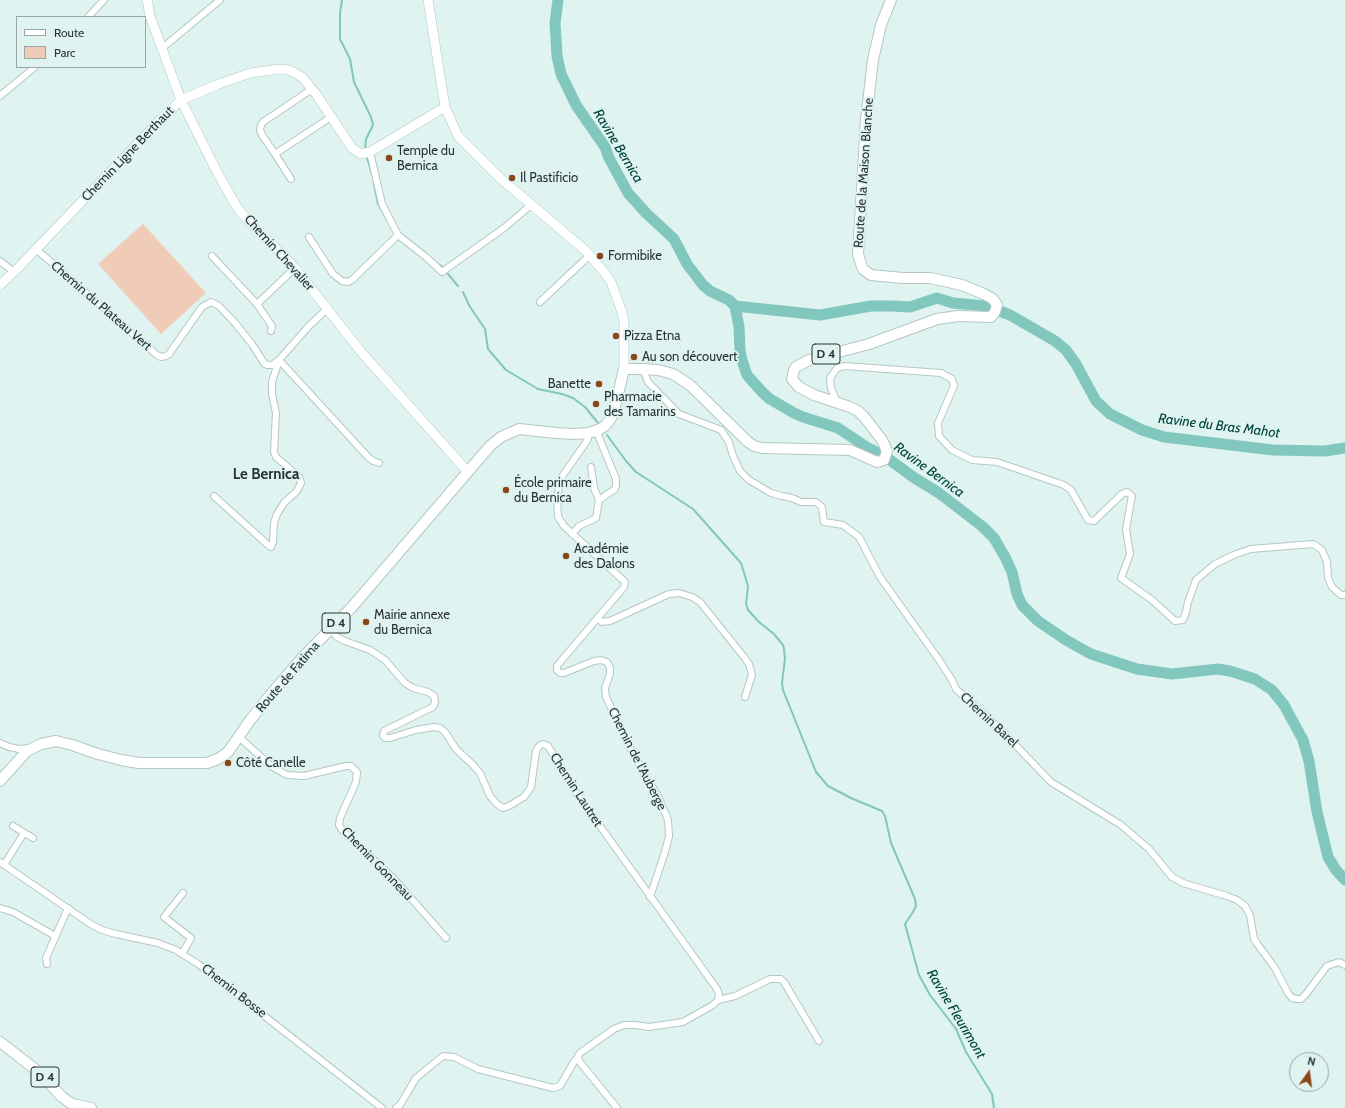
<!DOCTYPE html>
<html>
<head>
<meta charset="utf-8">
<style>
  body { margin:0 }
  #map { position:relative; width:1345px; height:1108px; overflow:hidden; background:#dff3f0; font-family:Cabin,sans-serif }
  canvas { display:block }
  .legend { position:absolute; left:16px; top:16px; width:130px; height:52px; box-sizing:border-box; background:#dff3f0; border:1px solid #97a7a4; margin:0; padding:5px 7px; list-style:none; font-size:12px; color:#2c3433 }
  .legend li { display:flex; align-items:center; gap:8px; height:20px }
  .legend b { width:20px; border:1px solid #97a7a4 }
  .north { position:absolute; left:1289px; top:1052px; width:40px; height:40px; box-sizing:border-box; background:#dff3f0; border:1px solid #97a7a4; border-radius:50%; rotate:14deg; font-size:11px; font-weight:700; line-height:16px; text-align:center; color:#2c3433 }
  .north::after { content:''; display:block; margin:auto; width:14px; height:18px; background:#894717; clip-path:polygon(50% 0,100% 100%,50% 72%,0 100%) }
</style>
</head>
<body>
<div id="map">
<canvas width="1345" height="1108"></canvas>
<ul class="legend">
<li><b style="height:5px;background:#fff"></b>Route</li>
<li><b style="height:11px;background:#f0ccb8"></b>Parc</li>
</ul>
<div class="north">N</div>
</div>
<script>
const ctx = document.querySelector('canvas').getContext('2d');
ctx.lineJoin = 'round';
function fill(path, color) {
  ctx.fillStyle = color;
  ctx.fill(path, 'evenodd');
}
function toPath(rows) {
  const path = new Path2D();
  for (const r of rows) {
    path.moveTo(r[0], r[1]);
    for (let i = 2; i < r.length; i += 2) path.lineTo(r[i], r[i + 1]);
  }
  return path;
}
function trace(path, color, width, dash) {
  ctx.strokeStyle = color;
  ctx.lineWidth = width;
  ctx.lineCap = dash ? 'butt' : 'round';
  ctx.setLineDash(dash || []);
  ctx.stroke(path);
}
function drawText(font, color, halo, rows, align = 'center') {
  ctx.font = font + ' Cabin,sans-serif';
  ctx.lineWidth = 3.5;
  ctx.setLineDash([]);
  ctx.textBaseline = 'middle';
  ctx.strokeStyle = halo;
  ctx.fillStyle = color;
  for (const [text, x, y, turn = 0] of rows) {
    ctx.save();
    ctx.translate(x, y);
    ctx.rotate((+turn || 0) * Math.PI / 180);
    ctx.textAlign = isNaN(turn) ? turn : align;
    if (halo) ctx.strokeText(text, 0, 0);
    ctx.fillText(text, 0, 0);
    ctx.restore();
  }
}
fill(toPath([
  [143,224,206,293,161,334,98,264]
]), '#f0ccb8');
trace(toPath([
  [342,0,340,13,340,39,350,59,354,82,371,117,373,125,366,139,365,149],
  [367,158,372,174],
  [374,184,378,204,388,221],
  [435,262,443,267],
  [448,274,458,286],
  [463,292,470,307,485,329,488,349,506,370,538,389,562,394,573,398,585,407,598,423],
  [607,435,626,461,636,472,693,509,741,563,748,586,746,604,748,610,759,622,774,634,783,645,784,649,785,659,782,683,783,690,816,772,828,786,851,798,882,811,885,816,891,843,915,899,916,906,913,912,905,924,919,975,930,995,956,1029,966,1052,992,1094,994,1108]
]), '#82c7be', 2);
trace(toPath([
  [558,0,555,23,557,56,561,74,576,105,605,147,609,158,628,193,646,213,674,239,687,264,703,285,710,291,729,300,735,306,739,327,740,351,742,360,747,375,763,393,770,399,794,413,803,417,838,428,868,448,886,457,913,477,939,493,983,527,994,538,1005,557,1012,572,1017,594,1022,605,1038,621,1066,640,1091,654,1137,669,1172,674,1218,669,1230,671,1255,679,1272,690,1284,705,1303,740,1309,761,1317,812,1328,857,1336,870,1345,880],
  [735,306,820,315,871,306,892,306,910,307,937,298,953,303,986,306,1010,315,1055,341,1066,350,1076,364,1096,401,1110,414,1142,430,1164,437,1273,450,1325,451,1345,448]
]), '#82c7be', 11);
const street = toPath([
  [88,17,104,0],
  [161,46,166,45,220,0],
  [312,89,263,122,261,125,260,130,262,135,275,154,331,117],
  [0,96,35,67],
  [370,152,382,204,398,235,426,257,442,272,504,228,531,205],
  [275,154,291,179],
  [309,237,333,274,342,281,348,282,353,279,398,235],
  [36,249,157,355,161,357,166,356,169,354,202,307,211,302,219,306,235,323,252,344,264,363,267,365,272,365,279,360,309,326,327,309],
  [212,256,257,304,295,268],
  [0,261,14,272],
  [540,302,590,255],
  [257,304,272,326,271,331],
  [279,360,369,458,373,461,379,463],
  [643,369,648,382,679,414,721,430,729,442,733,456,740,471,749,480,771,493,782,496,792,498,801,502,816,502,822,507,824,522,843,525,859,537,880,577,939,660,952,680,956,689,1001,730,1051,782,1121,825,1149,849,1172,877,1183,883,1227,896,1237,900,1245,906,1250,915,1254,939,1258,945,1275,968,1288,993,1292,998,1297,999,1301,999,1306,994,1327,966,1339,962,1345,965],
  [837,402,831,388,830,378,837,368,845,366,941,373,952,379,954,386,938,423,939,436,952,450,972,460,997,462,1064,485,1071,490,1088,520,1094,521,1122,494,1127,492,1132,496,1126,529,1130,554,1121,578,1152,600,1175,621,1183,620,1186,612,1188,602,1196,580,1215,564,1236,554,1251,549,1313,544,1322,550,1327,562,1328,578,1332,587,1341,595,1345,595],
  [596,430,616,479,616,485,615,489,599,500],
  [589,433,587,441,563,475,560,481,557,498,558,517,564,526,625,582,624,587,561,661,557,666,557,670,560,673,564,673,594,661,601,660,607,662,610,668,610,674,605,688,606,697,628,744,648,780,658,796,668,820,669,836,665,852,650,897],
  [214,496,268,545,271,547,273,542,274,523,277,514,284,503,297,491,301,483,299,477,276,457,274,452,276,413,272,394,272,382,279,360],
  [572,534,579,526,596,518,599,500,594,488,591,467],
  [597,618,602,622,610,621,669,594,679,593,692,597,700,602,744,657,749,664,752,675,745,697],
  [330,629,337,637,345,641,370,650,385,660,405,683,413,688,428,692,434,696,435,702,433,707,384,731,383,736,385,738,390,738,416,730,434,727,440,728,445,732,456,749,473,765,480,773,490,796,497,804,503,808,509,806,524,797,531,787,536,751,540,745,543,744,548,746,577,794,717,989,719,994,718,1000,713,1005,683,1022,649,1027,635,1025,624,1025,614,1029,580,1053,578,1056,579,1061,617,1108],
  [239,737,271,766,287,775,304,776,346,766,351,766,357,772,356,782,340,818,339,825,342,830,394,879,446,938],
  [0,743,9,747,19,749,29,748],
  [13,826,33,838],
  [0,862,92,925,102,930,116,934,158,943,176,950,198,964,382,1108],
  [4,865,24,833],
  [0,908,13,912,55,936],
  [182,954,191,938,164,917,183,893],
  [47,964,46,958,68,908],
  [718,1000,735,996,770,979,781,979,784,982,819,1041],
  [396,1108,400,1105,416,1078,443,1056,454,1057,478,1069,553,1088,560,1086,575,1060,578,1058]
]);
const secondary = toPath([
  [147,0,150,16,181,100,217,172,238,209,252,225,274,246,295,268,362,353,468,472],
  [428,0,445,107,458,136,500,178,586,251,604,272,611,282,622,312,624,322,624,369],
  [0,285,18,268,161,119,181,100,219,84,250,73,280,69,289,70,295,73,303,78,316,94,352,148,361,154,370,152,445,107]
]);
const primary = toPath([
  [0,781,27,751,41,744,56,741,72,745,98,754,121,760,139,763,207,763,218,759,228,752,251,719,273,692,302,658,352,607,490,446,501,437,519,429,556,433,574,434,589,433,600,429,605,426,611,418,614,411,624,369,643,369,658,370,673,374,690,385,747,441,754,446,762,448,850,450,877,462,884,460,887,451,882,440,865,418,858,411,850,407,814,395,799,387,792,379,794,370,796,367,809,360,869,344,937,319,958,316,991,317,995,312,997,305,993,299,984,294,962,285,930,278,903,278,871,275,864,270,862,267,858,254,866,120,873,60,881,25,891,0],
  [0,1042,40,1073,62,1097,72,1104,91,1108]
]);
trace(street, '#b4c7c4', 8);
trace(secondary, '#b4c7c4', 10);
trace(primary, '#b4c7c4', 12);
trace(street, '#fff', 6);
trace(secondary, '#fff', 9);
trace(primary, '#fff', 10);
for (const [x, y, r, color] of [
  [389,158,4,"#894717"],
  [512,178,4,"#894717"],
  [600,256,4,"#894717"],
  [616,336,4,"#894717"],
  [634,357,4,"#894717"],
  [599,384,4,"#894717"],
  [596,404,4,"#894717"],
  [506,490,4,"#894717"],
  [566,556,4,"#894717"],
  [366,622,4,"#894717"],
  [228,763,4,"#894717"]
]) {
  const dot = new Path2D();
  dot.arc(x, y, r, 0, 2 * Math.PI);
  ctx.fillStyle = color;
  ctx.fill(dot);
  trace(dot, '#dff3f0', 1.5);
}
for (const [x, y, w] of [
  [826,354,28],
  [336,623,28],
  [45,1077,28]
]) {
  const box = new Path2D();
  box.roundRect(x - w / 2, y - 10, w, 20, 3);
  ctx.fillStyle = '#dff3f0';
  ctx.fill(box);
  trace(box, '#2c3433', 1);
}
drawText('bold 12px', '#2c3433', null, [
  ["D 4",826,354],
  ["D 4",336,623],
  ["D 4",45,1077]
]);
drawText('13px', '#2c3433', '#dff3f0', [
  ["Temple du",397,151],
  ["Bernica",397,166],
  ["Il Pastificio",520,178],
  ["Formibike",608,256],
  ["Pizza Etna",624,336],
  ["Au son découvert",642,357],
  ["Banette",591,384,"right"],
  ["Pharmacie",604,397],
  ["des Tamarins",604,412],
  ["École primaire",514,483],
  ["du Bernica",514,498],
  ["Académie",574,549],
  ["des Dalons",574,564],
  ["Mairie annexe",374,615],
  ["du Bernica",374,630],
  ["Côté Canelle",236,763]
], 'left');
drawText('13px', '#2c3433', '#dff3f0', [
  ["Chemin Ligne Berthaut",128,154,-46],
  ["Route de la Maison Blanche",864,173,-86],
  ["Chemin Chevalier",279,253,48],
  ["Chemin du Plateau Vert",101,306,41],
  ["Route de Fatima",288,677,-49],
  ["Chemin Barel",989,720,43],
  ["Chemin de l'Auberge",637,759,63],
  ["Chemin Lautret",576,790,57],
  ["Chemin Gonneau",377,864,46],
  ["Chemin Bosse",234,991,38]
]);
drawText('italic 14px', '#01443e', '#dff3f0', [
  ["Ravine Bernica",618,146,59],
  ["Ravine du Bras Mahot",1219,426,7],
  ["Ravine Bernica",929,470,36],
  ["Ravine Fleurimont",956,1014,59]
]);
drawText('bold 15px', '#2c3433', '#dff3f0', [
  ["Le Bernica",266,475]
]);
</script>
</body>
</html>
